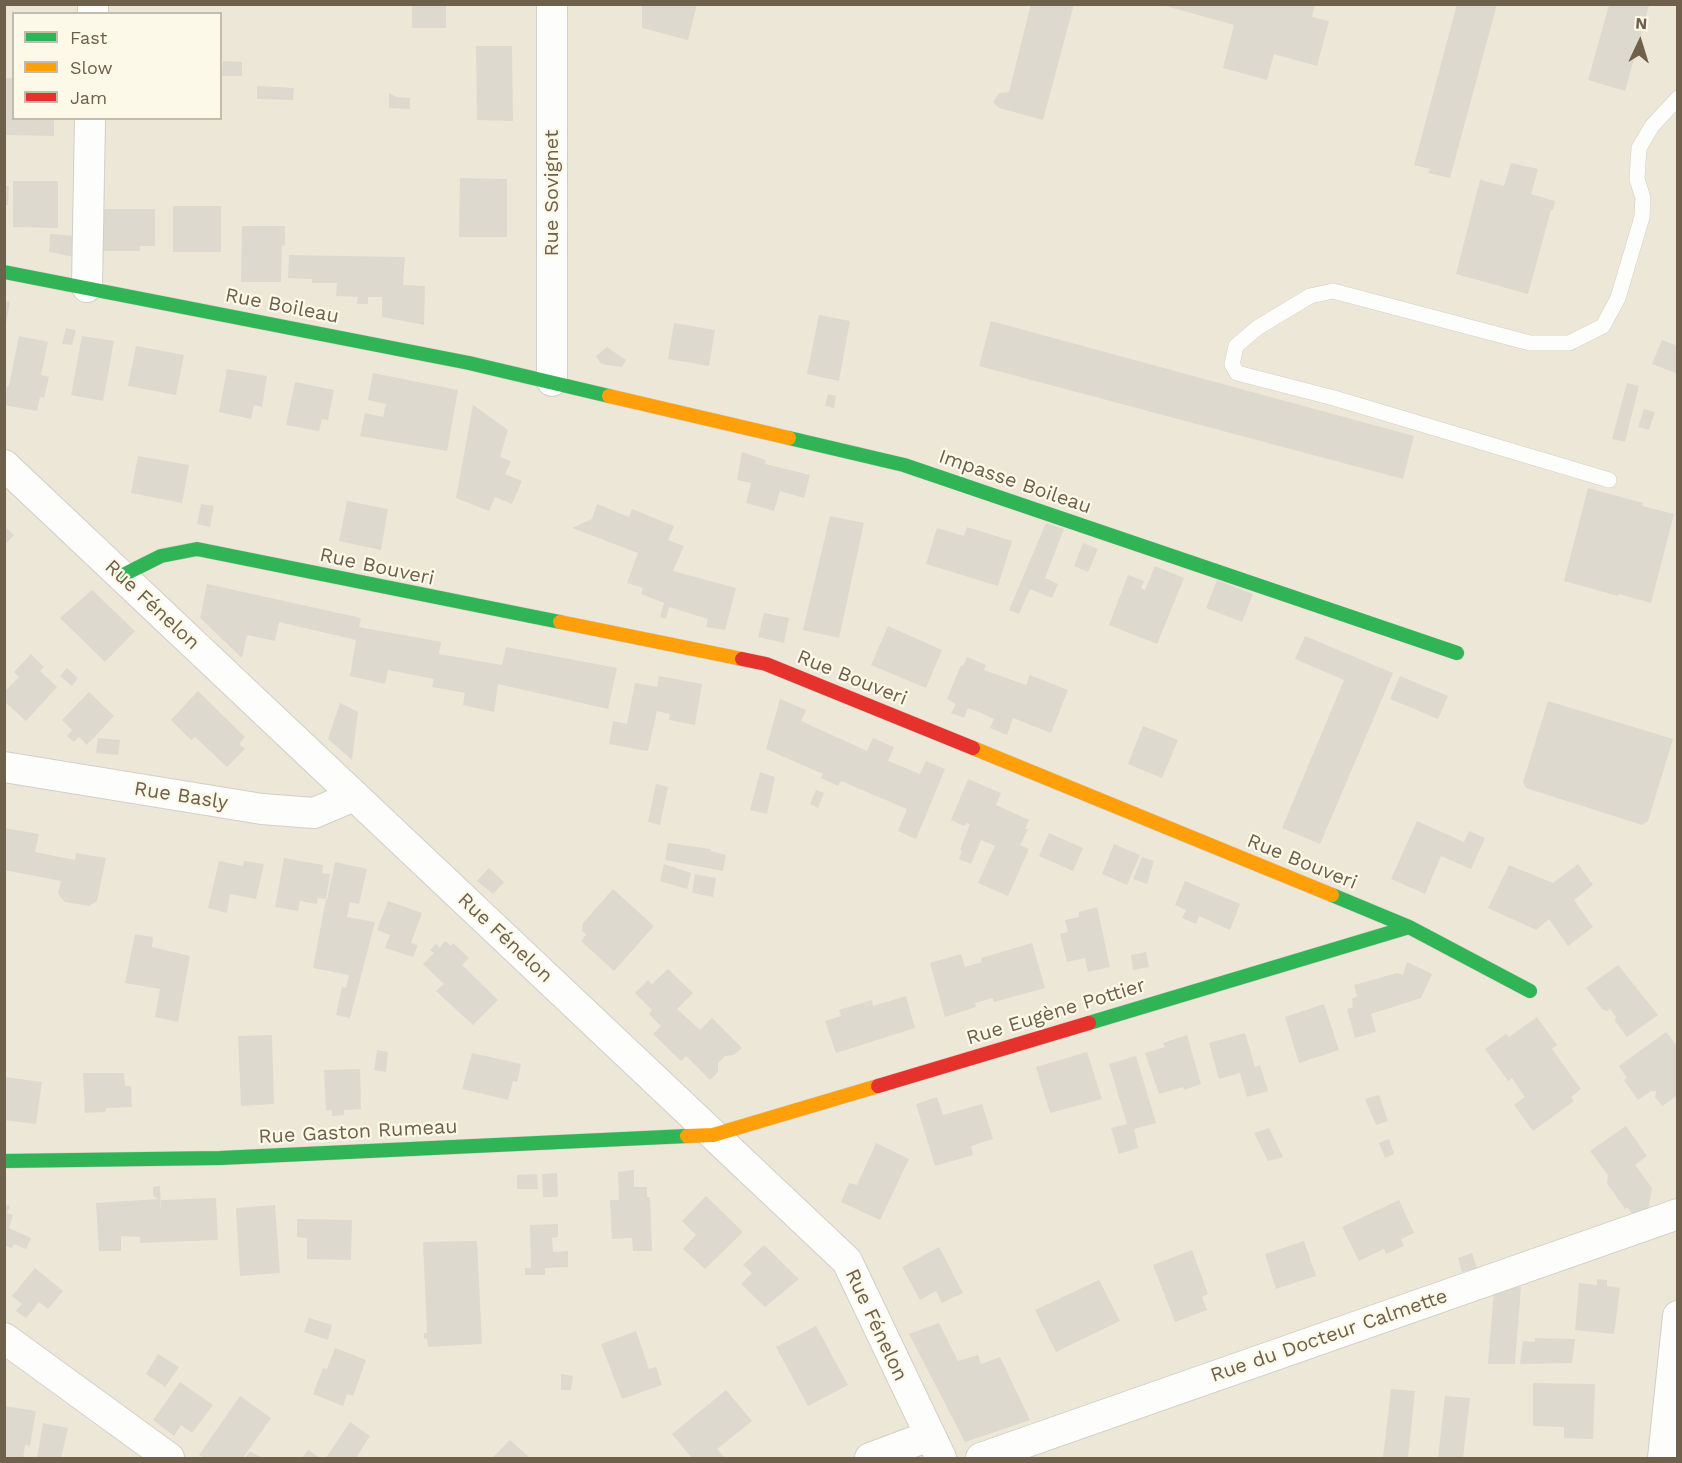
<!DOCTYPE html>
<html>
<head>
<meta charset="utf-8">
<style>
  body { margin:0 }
  #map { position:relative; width:1682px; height:1463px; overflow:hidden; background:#f4f2e9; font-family:"Work Sans",sans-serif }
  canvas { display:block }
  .frame { position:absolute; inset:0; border:6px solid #6f604c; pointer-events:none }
  .legend { position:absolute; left:12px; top:12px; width:210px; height:108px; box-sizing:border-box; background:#fdf9e9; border:2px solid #c4bcaa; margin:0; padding:8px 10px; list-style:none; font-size:18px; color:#6f604c }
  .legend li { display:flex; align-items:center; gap:12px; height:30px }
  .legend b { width:30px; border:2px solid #c4bcaa }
  .north { position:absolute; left:1610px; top:12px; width:60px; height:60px; -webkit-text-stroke:4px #fdf9e9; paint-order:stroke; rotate:4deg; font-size:16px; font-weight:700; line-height:24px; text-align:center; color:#6f604c }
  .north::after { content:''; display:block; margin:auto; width:21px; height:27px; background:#6f604c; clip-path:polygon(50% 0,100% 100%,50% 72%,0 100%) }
</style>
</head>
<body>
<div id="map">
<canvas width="1682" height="1463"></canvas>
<div class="frame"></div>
<ul class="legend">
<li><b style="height:8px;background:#30b455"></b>Fast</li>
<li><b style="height:8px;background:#ff9f0a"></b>Slow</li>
<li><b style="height:8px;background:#e5322d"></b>Jam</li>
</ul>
<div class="north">N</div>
</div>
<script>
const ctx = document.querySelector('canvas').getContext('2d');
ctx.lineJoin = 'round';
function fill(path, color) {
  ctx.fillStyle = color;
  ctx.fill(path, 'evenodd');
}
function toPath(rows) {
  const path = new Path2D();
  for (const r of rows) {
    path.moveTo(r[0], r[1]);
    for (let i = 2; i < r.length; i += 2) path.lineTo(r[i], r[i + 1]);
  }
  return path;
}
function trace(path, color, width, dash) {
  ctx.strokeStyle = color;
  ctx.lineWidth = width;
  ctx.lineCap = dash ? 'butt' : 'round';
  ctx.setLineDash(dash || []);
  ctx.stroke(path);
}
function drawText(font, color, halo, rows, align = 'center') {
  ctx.font = font + ' "Work Sans",sans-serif';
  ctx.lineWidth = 4.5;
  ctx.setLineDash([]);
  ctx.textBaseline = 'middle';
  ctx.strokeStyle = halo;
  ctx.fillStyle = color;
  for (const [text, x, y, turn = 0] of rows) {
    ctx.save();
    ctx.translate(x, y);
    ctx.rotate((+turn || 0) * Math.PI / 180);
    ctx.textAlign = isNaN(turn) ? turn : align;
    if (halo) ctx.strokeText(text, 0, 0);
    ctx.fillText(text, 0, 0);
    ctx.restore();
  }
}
fill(toPath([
  [5,5,1677,5,1677,1458,5,1458],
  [14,14,220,14,220,118,14,118]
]), '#ede7d7');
fill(toPath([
  [412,4,446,4,446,28,412,28],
  [642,4,697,4,688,40,642,28],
  [1031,4,1074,4,1043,120,999,108,993,102,999,93,1009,92],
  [1315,4,1312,17,1329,21,1317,66,1274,54,1267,80,1223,68,1234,25,1162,5],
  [1457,4,1497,4,1450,178,1428,173,1430,169,1414,165],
  [1609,5,1649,5,1625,91,1588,80],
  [476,46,512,46,513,121,477,120],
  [223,61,242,62,242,76,222,76],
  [5,78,14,78,14,118,54,118,54,136,4,135],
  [257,86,294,88,293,100,257,99],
  [389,93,397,97,410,98,410,109,389,108],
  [1511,163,1538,169,1531,194,1555,201,1553,210,1551,210,1528,294,1456,274,1480,180,1504,186],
  [460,178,507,179,507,237,459,237],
  [13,181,58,181,58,228,13,227],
  [4,186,9,186,8,205,4,205],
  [173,206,221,206,221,252,173,252],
  [103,209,155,209,155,246,140,246,140,251,103,251],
  [242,226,285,226,285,246,282,245,281,282,241,282],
  [50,234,76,236,74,257,49,252],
  [289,255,405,257,403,285,425,286,424,325,382,317,382,297,368,297,368,304,357,304,358,297,336,296,337,283,312,283,312,279,288,278],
  [4,301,10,302,6,324,4,324],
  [819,315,850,321,839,381,807,374],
  [991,321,1414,436,1403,479,979,366],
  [674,323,715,330,709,366,668,359],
  [66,328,76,330,72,345,62,344],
  [19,336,48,342,41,375,49,377,44,398,40,397,37,411,4,405,7,386,9,386],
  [82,336,114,341,103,401,71,395],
  [1662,340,1678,346,1678,374,1652,364],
  [136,346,184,355,176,395,128,386],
  [607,347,626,360,622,367,601,364,596,356],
  [227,369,267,376,262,407,254,405,251,419,219,412],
  [373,373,458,390,447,451,360,436,365,413,383,417,386,404,368,400],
  [295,382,334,390,328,420,322,419,319,431,286,425],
  [1627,383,1639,386,1625,442,1612,439],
  [828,394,836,396,834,408,825,406],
  [473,405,508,430,500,457,511,461,505,474,522,481,512,504,495,497,489,511,456,498],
  [1644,409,1655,412,1649,430,1638,427],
  [742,452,766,460,765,464,810,475,804,498,780,491,774,511,746,503,751,483,737,480],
  [138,456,189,465,182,503,131,493],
  [1588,488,1643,503,1642,506,1674,514,1651,603,1619,594,1618,596,1564,581],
  [347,501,388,509,381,550,339,541],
  [201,504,214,506,210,527,197,524],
  [597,504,629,517,632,509,674,526,668,540,684,546,673,571,736,588,725,630,706,627,708,619,669,607,666,619,660,617,664,603,641,594,643,588,627,583,638,553,572,528,592,519],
  [830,516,864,523,839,638,803,630],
  [1046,523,1064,529,1045,578,1058,584,1052,598,1030,589,1019,614,1009,610],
  [4,526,14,535,4,546],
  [967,527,1012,541,998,586,926,564,937,528,964,536],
  [1083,543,1098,549,1088,572,1074,566],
  [1155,566,1184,578,1157,644,1109,625,1128,575,1144,581,1141,588,1145,590],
  [1217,580,1253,594,1242,622,1206,608],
  [207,584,361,618,359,627,441,642,439,654,502,665,506,647,617,668,608,709,498,684,494,712,463,705,465,693,432,687,434,679,388,670,385,684,350,676,356,640,279,622,275,641,247,635,242,658,200,618],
  [92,590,135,631,105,662,60,618],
  [764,613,789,618,784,643,758,637],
  [888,626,942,650,926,688,871,665],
  [1305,636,1393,673,1320,844,1282,828,1344,680,1295,659],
  [31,654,44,667,40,671,57,687,26,721,4,701,4,692,19,677,14,672],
  [967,657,986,665,984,670,1026,685,1030,675,1068,690,1051,733,1013,718,1007,735,990,728,994,719,981,713,968,708,964,718,951,713,956,704,947,699,961,665,963,666],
  [67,668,78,678,72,686,60,676],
  [659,676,702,684,695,725,669,720,670,714,657,711,648,751,609,744,613,721,627,724,635,683,657,687],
  [1400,676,1448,696,1438,719,1390,699],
  [198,691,245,737,239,744,245,749,227,767,195,737,191,740,171,720],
  [89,692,114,716,87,745,79,737,74,742,67,736,72,730,62,720],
  [780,699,806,710,801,721,867,751,873,738,894,747,888,761,920,774,926,761,945,769,916,839,898,831,907,809,841,781,838,786,821,778,823,774,766,749],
  [1548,701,1673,739,1648,821,1642,825,1526,788,1523,782],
  [340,703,358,712,352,760,328,739],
  [1143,726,1178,740,1162,778,1128,764],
  [98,738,120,740,118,755,96,753],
  [760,772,775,777,767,814,750,810],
  [968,779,1001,793,996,805,1029,820,1025,829,1028,829,1020,845,1029,849,1008,896,978,883,995,846,981,840,971,864,959,859,962,851,960,850,970,824,967,823,964,826,951,820],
  [656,784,668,787,660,825,648,822],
  [816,790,824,793,818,808,810,804],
  [1417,821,1464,842,1469,831,1485,838,1471,869,1441,856,1425,894,1391,879],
  [4,828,39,834,35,852,75,860,76,853,106,858,97,901,89,906,65,902,58,894,61,881,4,870],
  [1049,833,1083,848,1073,871,1039,856],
  [668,843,711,849,711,851,726,855,723,871,665,860],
  [1114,844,1140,855,1127,885,1102,874],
  [1142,857,1154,861,1147,884,1133,879],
  [284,858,323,865,322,873,330,874,326,899,327,900,335,862,367,869,359,904,350,902,347,917,375,922,350,1018,336,1015,342,987,346,988,349,975,313,968,326,899,318,898,317,904,300,901,298,911,275,907],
  [219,861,243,866,244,861,264,864,256,899,230,894,227,913,208,908],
  [664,864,691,873,687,889,660,881],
  [1578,864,1593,885,1574,900,1593,927,1568,946,1549,919,1536,930,1488,908,1509,865,1553,883],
  [489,868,504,882,493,894,477,881],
  [695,874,716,878,713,897,692,893],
  [1185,881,1240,904,1230,930,1199,916,1196,924,1182,918,1186,910,1175,905],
  [613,889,654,926,614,971,581,941,586,935,582,931,583,923],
  [388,901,422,913,411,943,418,945,413,957,385,948,390,935,377,930],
  [1097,907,1110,967,1088,972,1085,958,1067,962,1060,934,1068,932,1065,920,1079,917,1079,912],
  [135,934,153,937,152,947,190,956,178,1022,155,1017,160,989,125,983],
  [445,941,451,946,453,943,469,958,462,965,498,1000,473,1025,436,991,444,984,423,964,434,953,430,950,436,944,440,948],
  [1032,943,1045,988,994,1002,993,998,975,1003,976,1007,945,1017,930,963,961,954,965,967,982,962,981,958],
  [1146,952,1149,967,1133,970,1131,955],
  [1407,962,1432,974,1421,998,1371,1014,1376,1032,1355,1038,1347,1009,1353,1007,1352,999,1357,996,1354,985,1397,973,1403,975],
  [1618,965,1658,1015,1627,1037,1615,1021,1616,1017,1610,1009,1608,1011,1603,1010,1586,988],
  [668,969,693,993,677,1009,700,1030,712,1018,742,1048,734,1055,725,1056,718,1063,718,1072,710,1080,686,1056,681,1061,653,1034,661,1026,649,1014,652,1010,635,993,648,980,652,984],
  [906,996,915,1028,836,1053,825,1021,841,1016,839,1010,872,1000,873,1006],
  [1324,1004,1339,1050,1299,1063,1285,1017],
  [1537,1017,1557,1045,1552,1049,1581,1089,1571,1097,1574,1101,1533,1131,1514,1105,1525,1097,1512,1078,1508,1081,1485,1049,1506,1034,1509,1037],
  [1666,1032,1678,1047,1678,1095,1662,1106,1655,1097,1656,1091,1651,1091,1638,1100,1624,1080,1627,1078,1619,1066],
  [1245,1033,1255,1067,1260,1065,1268,1091,1247,1097,1240,1073,1219,1079,1209,1043],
  [272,1035,274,1104,241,1106,238,1036],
  [1187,1035,1201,1084,1184,1090,1183,1087,1159,1094,1145,1053,1165,1047,1163,1043],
  [377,1050,388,1052,386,1072,374,1070],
  [1087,1052,1102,1099,1050,1113,1036,1067],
  [472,1053,521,1064,517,1082,513,1081,508,1100,462,1089],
  [1136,1056,1156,1123,1134,1129,1138,1148,1119,1154,1111,1128,1127,1124,1109,1064],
  [360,1069,361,1109,344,1110,344,1115,332,1116,332,1110,326,1111,324,1070],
  [83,1073,124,1073,125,1086,131,1086,132,1107,106,1108,105,1112,85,1113],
  [4,1077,42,1082,36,1124,4,1120],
  [1379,1095,1388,1121,1376,1125,1365,1099],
  [937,1097,943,1115,982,1104,993,1139,971,1146,973,1155,935,1166,916,1104],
  [1626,1126,1647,1156,1635,1165,1652,1188,1648,1210,1633,1215,1627,1207,1625,1209,1607,1183,1608,1175,1590,1151],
  [1269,1128,1283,1157,1268,1161,1254,1133],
  [1389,1139,1394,1154,1385,1158,1379,1143],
  [876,1143,909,1159,880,1220,841,1202,849,1183,857,1185],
  [634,1170,634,1187,647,1187,647,1197,650,1197,652,1251,633,1251,632,1238,612,1239,610,1200,619,1200,618,1172],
  [557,1173,558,1197,543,1197,542,1174],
  [537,1174,538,1189,517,1189,517,1175],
  [160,1186,161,1213,161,1200,216,1198,218,1240,140,1243,140,1237,121,1236,121,1251,99,1251,96,1203,158,1199,153,1196,153,1187],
  [706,1196,743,1232,705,1269,683,1249,696,1235,682,1221],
  [1399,1200,1414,1233,1401,1239,1404,1246,1386,1254,1384,1249,1359,1261,1342,1227],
  [4,1205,10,1206,7,1213,13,1215,9,1228,31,1238,26,1249,14,1244,12,1248,4,1245],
  [275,1205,280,1273,240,1276,236,1208],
  [297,1219,352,1220,351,1260,307,1259,307,1238,297,1237],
  [558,1224,558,1237,552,1238,553,1252,568,1251,568,1267,545,1268,545,1275,525,1275,525,1268,531,1268,530,1225],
  [477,1241,482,1344,428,1347,427,1338,424,1339,424,1333,427,1333,423,1242],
  [1304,1241,1316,1276,1276,1289,1265,1254],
  [764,1245,799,1279,765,1307,741,1284,752,1273,743,1265],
  [939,1247,963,1293,942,1303,936,1291,920,1300,902,1267],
  [1192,1250,1208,1294,1202,1297,1207,1310,1175,1322,1153,1265],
  [1472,1253,1477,1268,1462,1272,1458,1258],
  [35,1268,63,1291,48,1309,39,1302,26,1318,16,1311,22,1304,12,1296],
  [1597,1279,1607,1280,1607,1286,1620,1288,1614,1334,1575,1330,1579,1283,1597,1285],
  [1099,1280,1120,1321,1056,1352,1035,1310],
  [1521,1287,1515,1364,1488,1364,1494,1289],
  [309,1318,332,1325,328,1340,304,1332],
  [939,1323,958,1361,978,1355,981,1364,1000,1357,1030,1420,965,1442,909,1334],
  [816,1326,848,1385,808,1406,776,1347],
  [636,1331,649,1369,656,1367,662,1385,622,1399,601,1344],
  [1535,1338,1575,1339,1572,1363,1520,1364,1523,1341,1535,1342],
  [335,1348,366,1360,353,1396,347,1394,343,1406,313,1394,323,1368,327,1369],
  [158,1354,179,1367,165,1387,146,1374],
  [561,1374,573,1376,571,1390,561,1390],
  [180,1382,213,1405,192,1433,181,1425,174,1436,153,1420],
  [1533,1383,1595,1384,1593,1439,1564,1438,1564,1427,1533,1426],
  [1391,1389,1415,1391,1408,1458,1383,1458],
  [726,1390,752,1421,717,1449,725,1458,692,1458,672,1434],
  [240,1396,271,1418,243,1458,204,1458,199,1455],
  [1445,1396,1470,1398,1463,1458,1438,1458],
  [4,1406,36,1411,30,1446,25,1445,23,1458,4,1458],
  [350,1422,370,1436,356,1458,326,1458],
  [43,1423,68,1428,61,1458,37,1458],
  [510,1440,530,1458,492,1458],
  [308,1450,320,1458,302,1458],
  [250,1451,262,1458,245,1458]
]), '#ddd9cf');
const lane = toPath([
  [1609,480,1334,398,1237,373,1232,364,1236,346,1257,328,1310,296,1333,291,1530,343,1569,343,1603,326,1618,298,1642,217,1643,198,1637,179,1639,148,1652,126,1678,98]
]);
const street = toPath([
  [552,4,552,381],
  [93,14,93,4],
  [87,287,90,118],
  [4,465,847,1261,941,1458],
  [4,767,262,809,314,813,354,796],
  [4,1338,169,1458],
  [870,1458,929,1436],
  [981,1458,1678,1214],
  [1663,1458,1678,1316]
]);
const fast = toPath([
  [4,272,469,363,609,396],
  [789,438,904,465,1457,653],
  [121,576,161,556,197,549,560,622],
  [1332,895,1409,927,1530,991],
  [1089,1023,1409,927],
  [4,1161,220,1158,687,1136]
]);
const slow = toPath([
  [609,396,789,438],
  [560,622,742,659],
  [973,748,1332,895],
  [687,1136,713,1135,878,1086]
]);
const jam = toPath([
  [742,659,766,664,973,748],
  [878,1086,1089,1023]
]);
trace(lane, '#d3cfc7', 16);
trace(street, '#d3cfc7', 32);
trace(fast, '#d2cec4', 15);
trace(slow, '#d2cec4', 15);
trace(jam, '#d2cec4', 15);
trace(lane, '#fdfdfc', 15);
trace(street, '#fdfdfc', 30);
trace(fast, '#30b455', 14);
trace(slow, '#ff9f0a', 14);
trace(jam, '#e5322d', 14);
drawText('20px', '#6f604c', '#fdf9e9', [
  ["Rue Sovignet",552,193,-90],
  ["Rue Boileau",282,306,11],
  ["Impasse Boileau",1015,482,19],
  ["Rue Bouveri",377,567,12],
  ["Rue Fénelon",152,605,43],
  ["Rue Bouveri",852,678,22],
  ["Rue Basly",181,796,9],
  ["Rue Bouveri",1302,862,22],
  ["Rue Fénelon",505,938,43],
  ["Rue Eugène Pottier",1056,1012,-17],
  ["Rue Gaston Rumeau",358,1132,-3],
  ["Rue Fénelon",876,1325,65],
  ["Rue du Docteur Calmette",1329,1336,-19]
]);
</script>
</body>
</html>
